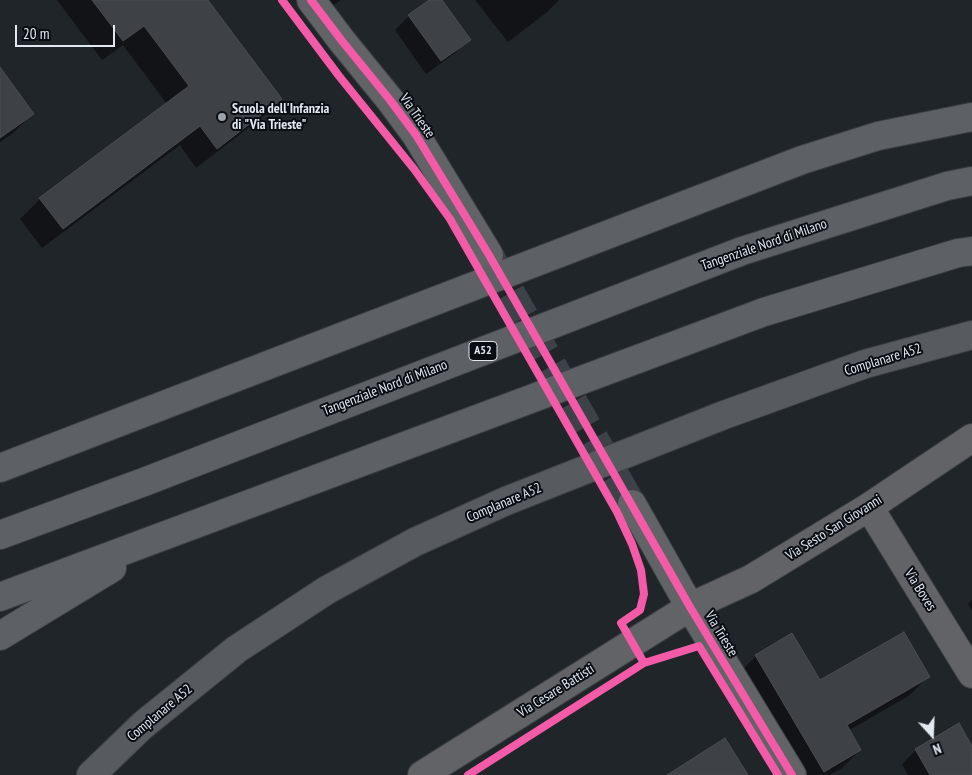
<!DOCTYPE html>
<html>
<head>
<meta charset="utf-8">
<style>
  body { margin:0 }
  #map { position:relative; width:972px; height:775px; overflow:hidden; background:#20252a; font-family:"PT Sans Narrow",sans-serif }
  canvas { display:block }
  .north { position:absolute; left:907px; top:710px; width:50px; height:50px; -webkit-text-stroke:4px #090d12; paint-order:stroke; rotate:160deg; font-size:14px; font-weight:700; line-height:20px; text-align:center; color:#e2e8f0 }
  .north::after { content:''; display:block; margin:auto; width:18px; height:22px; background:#e2e8f0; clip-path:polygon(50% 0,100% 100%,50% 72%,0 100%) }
  .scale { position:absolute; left:15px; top:25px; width:100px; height:22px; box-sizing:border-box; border:2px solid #e2e8f0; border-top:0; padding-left:6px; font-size:15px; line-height:18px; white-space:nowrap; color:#e2e8f0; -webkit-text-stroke:4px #090d12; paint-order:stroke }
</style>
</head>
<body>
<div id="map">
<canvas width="972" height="775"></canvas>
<div class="north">N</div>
<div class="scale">20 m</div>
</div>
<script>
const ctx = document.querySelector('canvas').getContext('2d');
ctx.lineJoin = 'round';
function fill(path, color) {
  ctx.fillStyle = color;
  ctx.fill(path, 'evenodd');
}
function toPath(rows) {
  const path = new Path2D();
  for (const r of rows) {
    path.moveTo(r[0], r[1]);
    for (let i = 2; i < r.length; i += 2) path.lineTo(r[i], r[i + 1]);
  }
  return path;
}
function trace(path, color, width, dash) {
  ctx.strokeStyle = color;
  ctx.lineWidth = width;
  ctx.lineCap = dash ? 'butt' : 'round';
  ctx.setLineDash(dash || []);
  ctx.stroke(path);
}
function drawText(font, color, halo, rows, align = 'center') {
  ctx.font = font + ' "PT Sans Narrow",sans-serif';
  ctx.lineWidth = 4;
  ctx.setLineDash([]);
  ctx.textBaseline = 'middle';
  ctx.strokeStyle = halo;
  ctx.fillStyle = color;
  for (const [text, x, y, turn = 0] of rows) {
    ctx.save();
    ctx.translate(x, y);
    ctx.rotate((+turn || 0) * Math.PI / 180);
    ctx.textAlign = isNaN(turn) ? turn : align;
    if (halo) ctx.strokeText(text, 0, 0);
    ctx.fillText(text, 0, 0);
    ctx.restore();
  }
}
fill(toPath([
  [57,0,206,0,280,99,260,119,196,168,180,145,42,248,20,219,40,199,167,104,123,45,102,60],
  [315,0,341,0,324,12],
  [431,0,441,0,469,39,455,53,426,74,395,30,409,16],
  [475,0,559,0,546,13,508,42],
  [0,69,32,114,12,134,0,142],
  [972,600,972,610,968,604],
  [756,656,820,682,928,677,910,695,848,731,860,750,842,768,830,775,797,775,738,674],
  [958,725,972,748,972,775,908,775,902,764,916,750]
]), '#0007');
const building = toPath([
  [92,0,208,0,282,99,217,149,200,126,63,229,39,198,189,86,144,26,123,41,92,0],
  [429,0,442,0,471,40,441,61,408,15,429,0],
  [0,67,34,114,0,138,0,67],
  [904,632,930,677,847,725,861,750,824,772,755,655,792,633,820,680,904,632],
  [959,723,972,746,972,775,930,775,915,749,959,723],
  [725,738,748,775,667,775,725,738]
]);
fill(building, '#3e4247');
trace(building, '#494d52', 1);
trace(toPath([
  [490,256,632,504]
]), '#3d4248', 28, [28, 14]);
const minor = toPath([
  [311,0,342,41,390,100,416,135,489,255],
  [632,504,690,607,792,775],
  [869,507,972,674],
  [422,775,690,607,751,579,869,507,972,438]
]);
const major = toPath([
  [91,775,143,725,237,649,327,590,415,542,506,501,724,415,865,364,972,335]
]);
const highway = toPath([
  [0,468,802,160,878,136,972,117],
  [0,535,144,482,742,251,947,186,972,181],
  [0,597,764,312,958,253,972,251],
  [0,636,112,568]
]);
trace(minor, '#3c4045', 30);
trace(major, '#3c4045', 30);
trace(highway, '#3c4045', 30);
trace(minor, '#616366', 28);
trace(major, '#575b60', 28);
trace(highway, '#5d6166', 28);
trace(toPath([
  [282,0,339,76,414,169,450,219,617,512,632,544,641,570,644,594,640,610,621,623,644,663,468,775],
  [311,0,342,41,390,100,416,135,489,255,690,607,792,775],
  [644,663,699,646,778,775]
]), '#f35aa7', 8);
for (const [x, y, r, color] of [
  [222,117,5,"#9ea4ab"]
]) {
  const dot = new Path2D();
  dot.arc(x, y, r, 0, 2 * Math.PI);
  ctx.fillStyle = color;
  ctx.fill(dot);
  trace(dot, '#090d12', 2);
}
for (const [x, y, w] of [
  [483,351,28]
]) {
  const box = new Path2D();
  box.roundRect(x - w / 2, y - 9.5, w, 19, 4);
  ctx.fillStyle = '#090d12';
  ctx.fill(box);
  trace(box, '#e2e8f0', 1);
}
drawText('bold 12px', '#e2e8f0', null, [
  ["A52",483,351]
]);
drawText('bold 14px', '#e2e8f0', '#090d12', [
  ["Scuola dell'Infanzia",232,109],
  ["di \"Via Trieste\"",232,125]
], 'left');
drawText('14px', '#e2e8f0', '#090d12', [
  ["Via Trieste",417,116,55],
  ["Tangenziale Nord di Milano",764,245,-19],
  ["Complanare A52",883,360,-17],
  ["Tangenziale Nord di Milano",385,388,-21],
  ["Complanare A52",504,503,-23],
  ["Via Sesto San Giovanni",834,528,-32],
  ["Via Boves",920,590,58],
  ["Via Trieste",721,634,59],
  ["Via Cesare Battisti",556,691,-32],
  ["Complanare A52",160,713,-40]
]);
</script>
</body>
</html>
